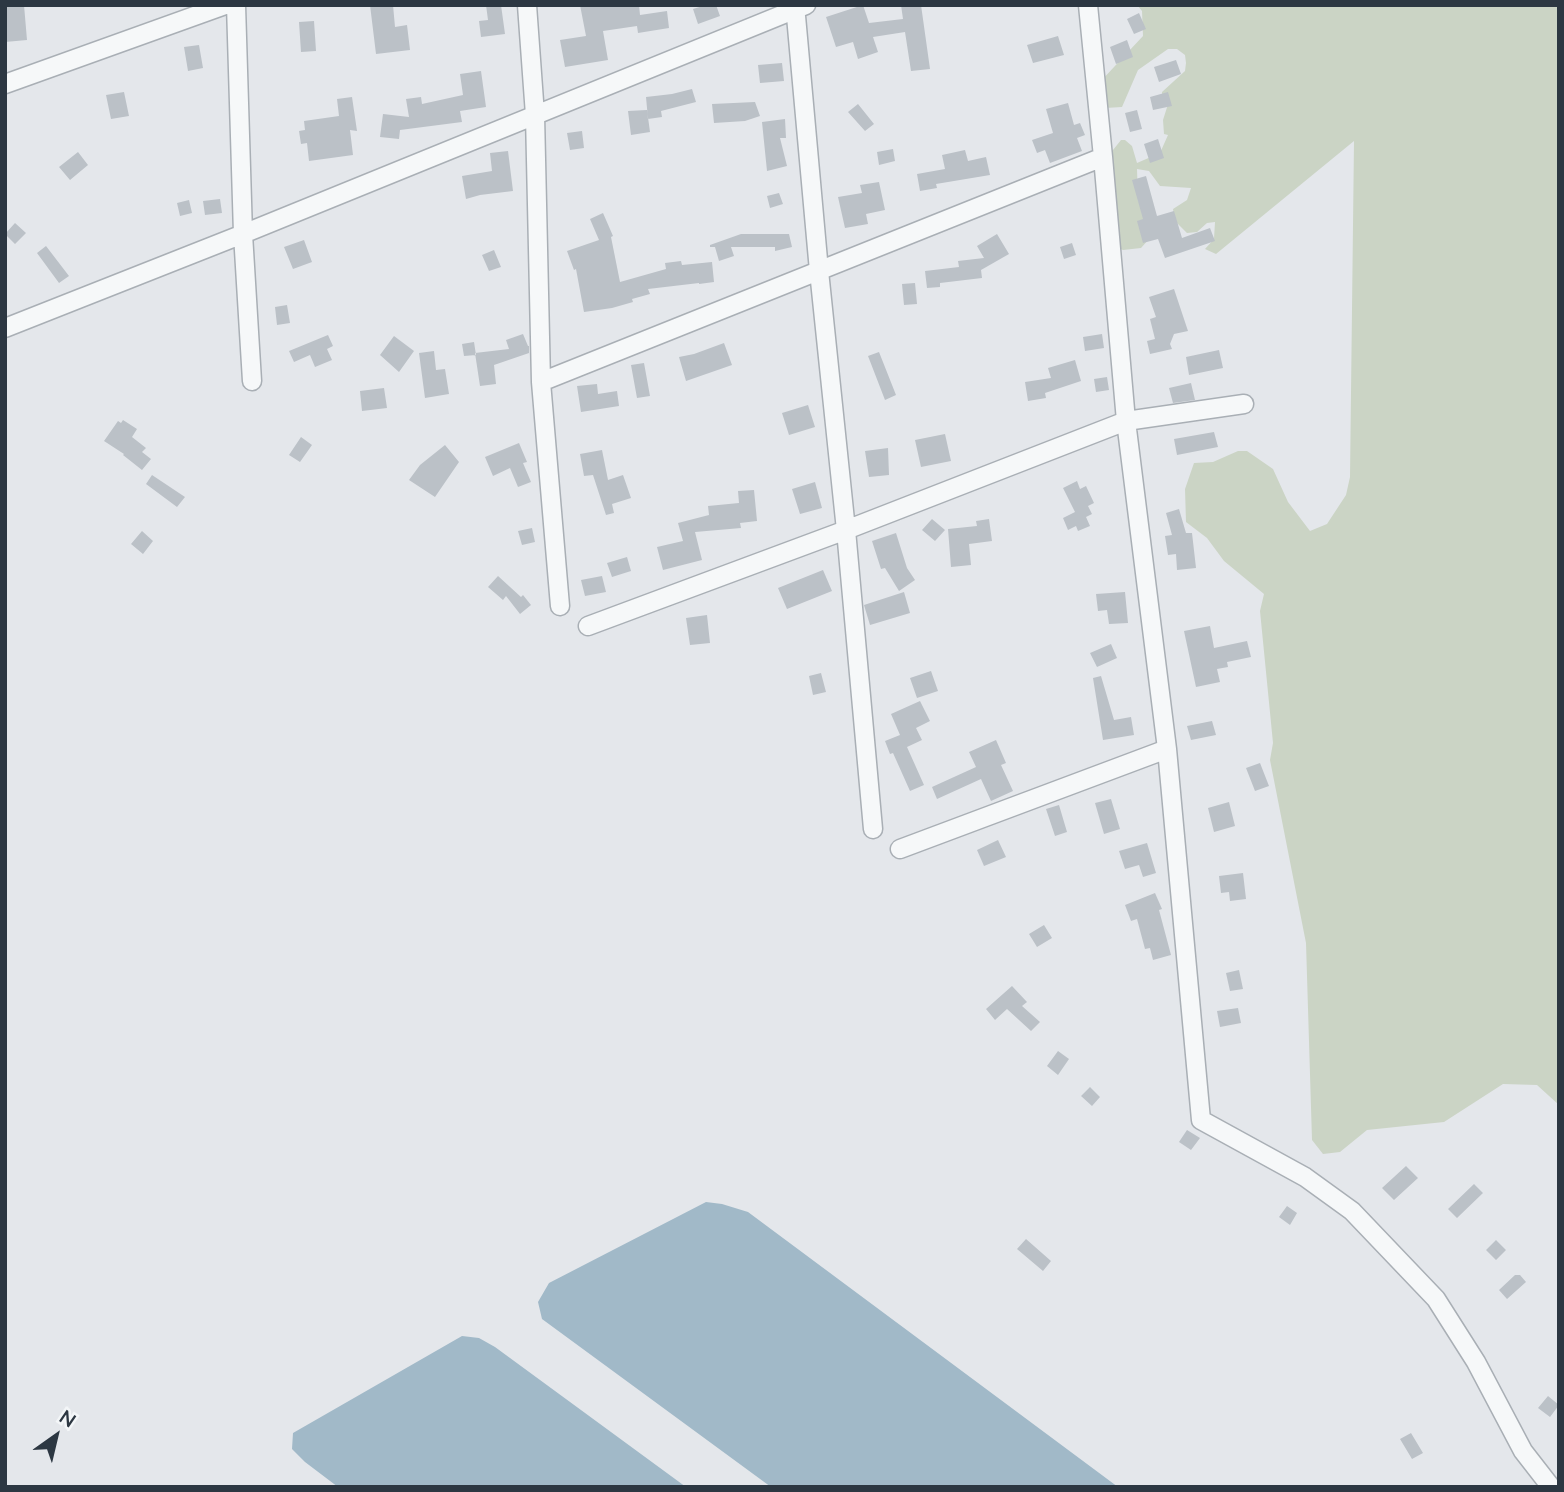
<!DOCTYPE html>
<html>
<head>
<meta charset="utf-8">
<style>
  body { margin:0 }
  #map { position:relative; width:1564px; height:1492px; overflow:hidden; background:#e4e7eb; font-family:Lato,sans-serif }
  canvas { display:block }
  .frame { position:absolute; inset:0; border:7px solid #2c3742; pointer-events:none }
  .north { position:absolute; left:21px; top:1401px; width:70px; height:70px; -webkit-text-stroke:5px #f3f6f8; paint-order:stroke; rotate:34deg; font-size:19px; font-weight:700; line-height:28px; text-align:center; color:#2c3742 }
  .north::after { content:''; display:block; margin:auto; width:24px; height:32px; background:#2c3742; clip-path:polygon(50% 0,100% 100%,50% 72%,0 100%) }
</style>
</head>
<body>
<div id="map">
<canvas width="1564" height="1492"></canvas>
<div class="frame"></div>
<div class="north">N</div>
</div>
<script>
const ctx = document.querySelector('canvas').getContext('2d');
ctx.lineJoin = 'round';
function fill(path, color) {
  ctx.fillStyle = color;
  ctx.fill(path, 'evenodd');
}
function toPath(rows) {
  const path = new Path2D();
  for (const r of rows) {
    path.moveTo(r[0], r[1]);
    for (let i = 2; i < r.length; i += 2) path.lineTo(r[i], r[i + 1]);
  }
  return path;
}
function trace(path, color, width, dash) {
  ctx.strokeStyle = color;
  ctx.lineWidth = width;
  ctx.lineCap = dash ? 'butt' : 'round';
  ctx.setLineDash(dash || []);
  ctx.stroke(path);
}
fill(toPath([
  [1137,5,1559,5,1559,1105,1537,1085,1503,1084,1444,1122,1367,1130,1340,1152,1323,1154,1312,1140,1306,943,1270,760,1273,743,1260,611,1264,594,1224,561,1207,538,1186,522,1185,489,1194,463,1213,462,1238,451,1247,451,1273,469,1288,502,1310,531,1327,524,1346,495,1350,477,1354,141,1216,254,1205,249,1214,239,1215,222,1207,223,1197,232,1187,233,1175,221,1173,209,1187,200,1191,188,1160,186,1149,171,1137,169,1138,201,1144,208,1149,239,1141,248,1123,250,1116,247,1110,159,1113,150,1121,140,1125,140,1132,146,1137,163,1160,153,1168,135,1164,134,1163,120,1169,101,1162,96,1162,92,1185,71,1186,63,1185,55,1177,49,1168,49,1138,70,1122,107,1105,108,1100,82,1143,36,1142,11]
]), '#cbd4c5');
fill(toPath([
  [706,1202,722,1204,748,1212,1118,1487,771,1487,542,1319,538,1302,549,1283],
  [462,1336,479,1338,495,1347,686,1487,338,1487,305,1462,292,1449,293,1433]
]), '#a1b9c8');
fill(toPath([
  [5,5,24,5,27,40,5,42],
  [370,5,393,5,395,27,407,25,410,50,376,54],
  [486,5,501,5,505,34,481,37,479,21,488,20],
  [580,5,639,5,640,15,667,11,669,28,638,33,637,26,603,31,608,60,565,67,560,40,586,36],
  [706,5,716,5,720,16,698,24,693,9],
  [863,5,869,23,903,19,901,5,921,5,930,69,911,71,905,32,873,37,878,52,858,59,853,42,836,47,826,17],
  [1139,13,1146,29,1134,34,1127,19],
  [314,21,316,51,301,52,299,22],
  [1058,36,1064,55,1033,63,1027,45],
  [1127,40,1133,57,1116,64,1110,47],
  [199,45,203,68,188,71,184,47],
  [1176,60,1181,74,1159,82,1154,67],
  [782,63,784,81,760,83,758,65],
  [481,71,486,107,460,111,462,122,400,130,399,139,380,137,383,114,409,117,406,99,421,97,422,104,463,95,460,74],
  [692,89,696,102,661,111,662,117,648,119,646,97,672,94],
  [124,92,129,116,111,119,106,95],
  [1168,92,1172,106,1153,110,1150,97],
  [352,97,357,131,350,130,353,155,309,161,307,143,301,144,299,131,305,130,304,121,339,116,337,99],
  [755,102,760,116,745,121,714,123,712,104],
  [1068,103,1074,125,1080,123,1085,135,1077,138,1082,151,1050,163,1045,150,1037,153,1032,140,1053,133,1046,109],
  [858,104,874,124,865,131,848,112],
  [647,110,650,132,631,135,628,111],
  [1137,110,1142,129,1130,132,1125,113],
  [785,119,786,138,780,138,787,166,767,171,762,122],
  [582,131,584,148,570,150,567,133],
  [1158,139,1164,158,1150,163,1144,144],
  [893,149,895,161,879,165,877,152],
  [965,150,968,161,986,157,990,175,936,184,937,188,920,191,917,174,945,169,942,155],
  [508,151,513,191,480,195,466,199,462,176,492,171,490,153],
  [78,152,88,165,70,180,59,167],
  [1146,176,1157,216,1174,211,1182,238,1210,228,1215,241,1165,258,1158,239,1143,243,1137,221,1143,219,1132,180],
  [879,182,885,210,866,214,868,224,845,228,838,197,862,193,860,185],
  [779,193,783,204,770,208,767,196],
  [220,199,222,213,205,215,203,201],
  [189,200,192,213,180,216,177,203],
  [603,213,613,236,611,237,620,282,666,269,665,263,681,261,682,265,712,262,714,282,699,284,699,283,648,289,650,294,632,299,633,302,612,308,584,312,576,269,574,270,567,251,599,240,590,219],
  [15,223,26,233,15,244,5,234],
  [741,234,789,234,792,247,775,251,775,247,731,247,734,256,719,261,715,247,710,247,710,245],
  [997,234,1009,254,981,270,982,278,940,283,940,287,927,288,925,271,959,267,958,261,984,258,977,246],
  [304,240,312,262,293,269,284,247],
  [1072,243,1076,255,1064,259,1060,247],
  [46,246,69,276,59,283,37,253],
  [494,250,501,267,489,271,482,255],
  [915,283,917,304,904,305,902,284],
  [1174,289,1188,331,1174,334,1170,344,1172,349,1150,354,1147,341,1155,339,1150,319,1156,317,1149,297],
  [287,305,290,323,277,325,275,307],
  [523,334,528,346,529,346,529,353,494,365,496,384,480,386,475,353,509,349,506,340],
  [1102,334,1104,348,1085,351,1083,337],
  [328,335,333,346,327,349,332,360,315,367,310,355,294,362,289,351],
  [394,336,414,351,399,372,380,355],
  [474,342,476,355,464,356,462,344],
  [724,343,732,365,686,381,679,357,694,354],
  [1219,350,1223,368,1189,375,1186,357],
  [434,351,436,370,445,369,449,394,425,398,419,353],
  [879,352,896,395,885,400,868,356],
  [1075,360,1081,381,1045,393,1046,398,1028,401,1025,382,1051,378,1048,368],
  [644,363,650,396,637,398,631,365],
  [1107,377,1109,390,1096,392,1094,379],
  [1191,383,1195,400,1173,403,1169,388],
  [597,384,598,394,617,391,619,406,581,412,577,386],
  [384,388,387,408,362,411,360,391],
  [808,405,815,427,789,435,782,413],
  [123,420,137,429,132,437,146,448,142,452,151,459,142,470,123,455,124,454,104,441,118,421,121,423],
  [1214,432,1218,447,1177,455,1174,439],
  [945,434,951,461,921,467,915,440],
  [301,437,312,445,300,462,289,455],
  [519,443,527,462,523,463,531,482,518,487,510,468,493,476,485,457],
  [445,445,459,462,435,497,409,480,420,465],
  [888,448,889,475,869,477,865,451],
  [602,450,608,480,623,475,631,498,612,504,614,513,606,515,593,475,584,476,580,454],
  [152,475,185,497,177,507,146,484],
  [1077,481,1080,489,1086,486,1094,503,1088,506,1092,514,1086,517,1090,526,1078,531,1076,526,1068,530,1063,518,1075,512,1063,488],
  [815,482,822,508,800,514,792,489],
  [754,490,757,521,740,523,741,528,695,532,702,560,663,570,657,547,683,541,678,523,709,515,708,506,739,503,738,491],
  [1179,509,1186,533,1192,533,1196,568,1177,570,1176,554,1168,555,1165,536,1172,535,1166,513],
  [932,519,945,530,935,541,922,530],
  [989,519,992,541,969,544,971,565,951,567,948,529,977,526,976,521],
  [532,528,535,542,522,545,518,531],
  [142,531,153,541,143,554,131,544],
  [896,533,907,568,915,580,899,591,885,568,881,569,872,541],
  [627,557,631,571,612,577,607,563],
  [823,570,832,591,787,609,778,588],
  [498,576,521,597,523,595,531,605,520,614,506,596,503,600,488,587],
  [602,576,606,592,585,596,581,580],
  [904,592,910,613,870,625,864,605],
  [1125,592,1128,623,1109,624,1107,610,1098,611,1096,594],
  [707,615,710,643,690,645,686,618],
  [1210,626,1214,648,1247,641,1251,657,1227,662,1228,667,1217,669,1220,682,1196,687,1184,631],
  [1111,644,1117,658,1097,667,1090,653],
  [931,671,938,691,917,698,910,678],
  [821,673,826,692,813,695,809,676],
  [1101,676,1114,720,1131,717,1134,735,1103,740,1093,678],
  [920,701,930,721,916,728,922,740,907,747,924,785,910,791,893,753,890,754,885,741,900,735,891,714],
  [1212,721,1216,735,1191,740,1187,726],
  [996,740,1006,763,1001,765,1013,791,991,801,981,779,937,799,932,787,976,767,969,752],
  [1260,763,1269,786,1255,791,1246,768],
  [1111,799,1120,829,1104,834,1095,803],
  [1229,802,1235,826,1214,832,1208,808],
  [1059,805,1067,832,1055,836,1046,809],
  [998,840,1006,857,984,866,977,850],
  [1147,843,1156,873,1143,877,1139,865,1125,869,1119,851],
  [1243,873,1246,899,1230,901,1229,892,1221,893,1219,876],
  [1155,893,1162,909,1159,910,1171,955,1153,960,1150,948,1145,949,1137,919,1131,921,1125,905],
  [1044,925,1052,938,1037,947,1029,934],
  [1239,970,1243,989,1230,991,1226,973],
  [1012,986,1027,1002,1022,1006,1040,1022,1031,1031,1007,1009,995,1020,986,1009],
  [1238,1008,1241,1023,1220,1027,1217,1011],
  [1058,1051,1069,1059,1058,1075,1047,1066],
  [1090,1087,1100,1097,1092,1106,1081,1096],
  [1187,1130,1200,1138,1191,1150,1179,1142],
  [1406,1166,1418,1178,1394,1200,1382,1188],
  [1474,1184,1483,1193,1457,1218,1448,1209],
  [1287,1206,1297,1213,1290,1225,1279,1217],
  [1026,1239,1051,1261,1043,1271,1017,1249],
  [1496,1240,1506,1250,1496,1260,1486,1250],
  [1515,1275,1520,1275,1526,1282,1507,1299,1499,1290],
  [1548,1396,1559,1405,1550,1417,1538,1408],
  [1411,1433,1423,1453,1412,1459,1400,1439]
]), '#bbc1c7');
const minor = toPath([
  [236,5,243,234,252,381],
  [527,5,535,115,541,382,560,606],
  [795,5,819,271,846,530,873,829],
  [1088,5,1103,157,1126,421,1167,749,1201,1120,1305,1177,1352,1211,1436,1299,1476,1362,1523,1451,1551,1487],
  [5,84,225,5],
  [5,328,243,234,806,5],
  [541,382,1103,157],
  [588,626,846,530,1126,421,1244,404],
  [900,849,1167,749]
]);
trace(minor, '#a9afb5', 21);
trace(minor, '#f6f8f9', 18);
</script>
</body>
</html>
